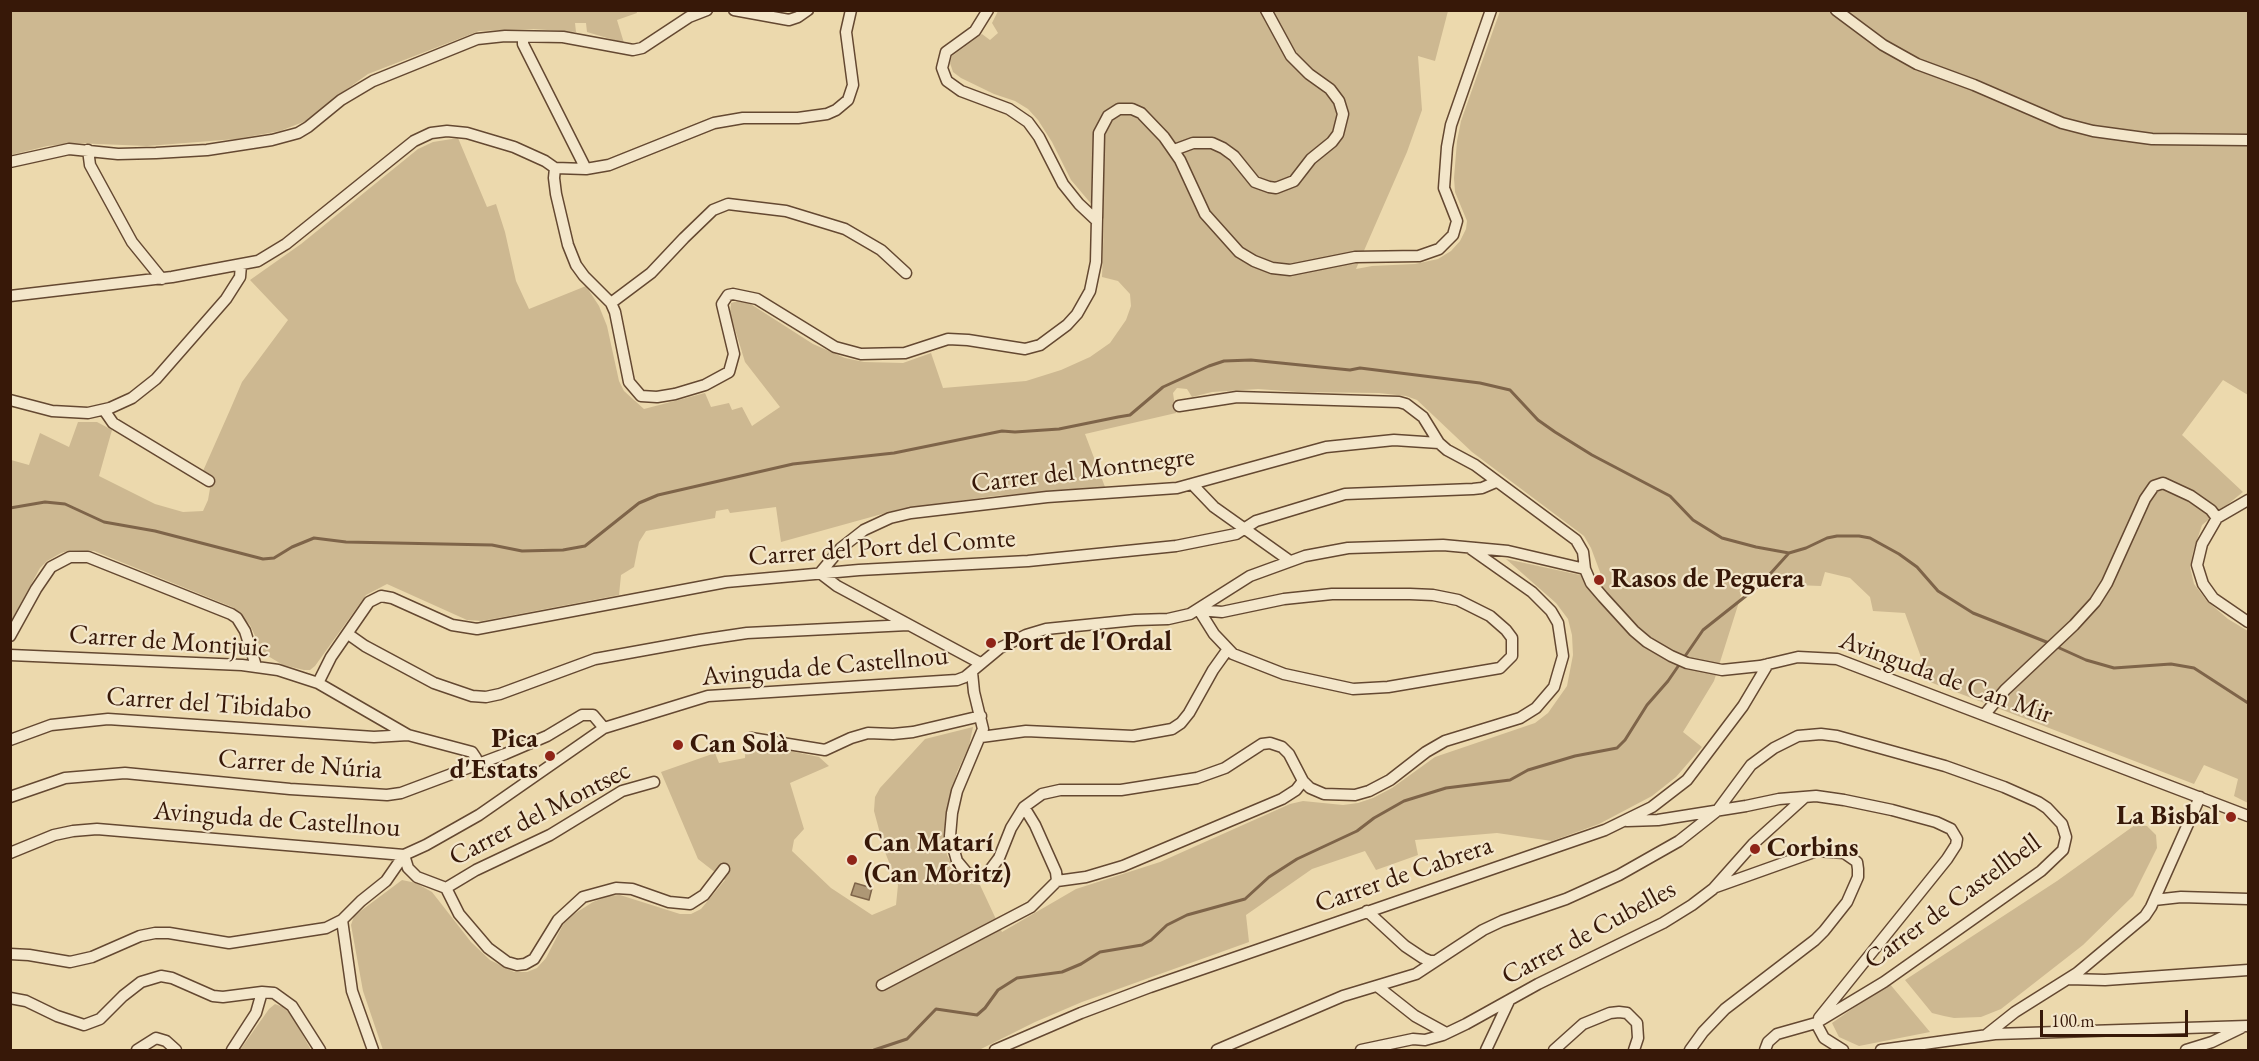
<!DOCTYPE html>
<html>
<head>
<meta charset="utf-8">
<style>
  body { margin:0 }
  #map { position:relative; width:2259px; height:1061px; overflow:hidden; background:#ecd9ad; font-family:"EB Garamond",serif }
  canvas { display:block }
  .frame { position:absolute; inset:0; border:12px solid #371808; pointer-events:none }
  .scale { position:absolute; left:2040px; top:1010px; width:148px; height:27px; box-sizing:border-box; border:3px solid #371808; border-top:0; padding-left:8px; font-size:18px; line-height:21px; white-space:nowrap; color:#371808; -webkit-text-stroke:4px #f3e6ca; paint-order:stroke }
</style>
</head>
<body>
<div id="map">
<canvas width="2259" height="1061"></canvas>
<div class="frame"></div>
<div class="scale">100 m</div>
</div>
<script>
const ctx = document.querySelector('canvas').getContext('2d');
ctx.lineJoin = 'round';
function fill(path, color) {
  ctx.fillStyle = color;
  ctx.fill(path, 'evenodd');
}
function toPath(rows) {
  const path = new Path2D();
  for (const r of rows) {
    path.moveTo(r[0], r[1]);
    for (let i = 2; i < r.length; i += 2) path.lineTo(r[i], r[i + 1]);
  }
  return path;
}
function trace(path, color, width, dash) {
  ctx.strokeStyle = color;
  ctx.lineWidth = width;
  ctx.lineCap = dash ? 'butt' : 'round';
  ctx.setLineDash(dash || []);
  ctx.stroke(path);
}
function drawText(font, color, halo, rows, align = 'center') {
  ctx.font = font + ' "EB Garamond",serif';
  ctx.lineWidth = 4.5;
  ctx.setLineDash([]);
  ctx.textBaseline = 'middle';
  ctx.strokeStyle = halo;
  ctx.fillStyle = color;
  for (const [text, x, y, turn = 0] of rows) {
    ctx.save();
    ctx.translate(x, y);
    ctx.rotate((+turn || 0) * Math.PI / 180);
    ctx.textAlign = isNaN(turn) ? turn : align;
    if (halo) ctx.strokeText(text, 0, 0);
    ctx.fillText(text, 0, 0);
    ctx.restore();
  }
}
fill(toPath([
  [636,10,637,13,617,20,624,43,587,32,586,23,575,23,576,32,533,29,479,31,368,74,333,99,311,119,280,131,236,139,147,146,74,143,47,146,11,155,11,11],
  [998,11,1448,11,1435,61,1418,56,1422,110,1407,152,1356,269,1372,266,1415,264,1438,259,1451,251,1460,241,1466,229,1467,221,1455,192,1454,178,1457,141,1461,121,1500,11,2248,11,2248,395,2223,380,2182,435,2243,492,2202,525,2193,552,2190,567,2194,584,2207,601,2228,619,2248,631,2248,803,2234,796,2238,779,2204,765,2194,784,1930,682,1905,613,1873,611,1870,597,1850,578,1825,572,1821,586,1745,583,1714,681,1683,732,1702,747,1676,777,1652,796,1599,824,1552,841,1497,833,1415,840,1418,855,1376,870,1365,851,1312,869,1246,915,1249,942,1082,1002,1035,1022,979,1050,383,1050,363,991,351,925,354,916,402,880,416,883,432,892,471,942,490,960,514,972,527,972,537,968,546,958,566,919,593,902,608,896,620,895,680,914,691,914,701,909,725,880,698,859,661,772,715,753,719,763,745,758,746,742,819,757,829,766,790,783,804,829,794,840,792,851,831,888,872,915,896,905,898,885,885,852,874,811,875,797,880,788,925,739,973,727,969,746,957,772,949,801,944,841,947,855,956,872,966,882,980,885,1002,932,1076,889,1160,862,1290,804,1303,801,1343,805,1358,803,1373,798,1392,788,1435,757,1535,723,1548,713,1567,686,1573,655,1572,635,1568,619,1556,603,1506,559,1603,580,1591,548,1584,536,1472,452,1417,400,1406,396,1379,393,1298,392,1258,389,1212,392,1192,397,1187,389,1177,388,1173,393,1176,413,1085,434,1105,487,994,496,900,509,781,542,776,507,730,513,728,509,716,511,715,518,646,531,639,542,634,567,621,575,619,595,482,621,467,620,387,584,366,595,315,666,310,670,304,670,283,665,263,653,250,625,232,607,94,551,71,550,61,553,47,561,40,568,11,621,11,460,29,465,40,433,69,447,78,422,97,422,112,430,99,476,155,504,183,512,203,511,208,500,212,477,203,471,230,410,242,382,288,320,250,280,301,244,418,149,433,142,458,138,487,207,496,204,505,232,516,281,529,309,586,286,599,306,607,326,619,381,624,391,644,409,705,393,711,407,729,403,732,410,742,407,752,426,780,407,745,362,730,313,731,303,738,301,749,303,813,344,845,358,864,362,903,363,931,353,943,388,1026,381,1061,370,1090,357,1110,343,1126,320,1131,306,1130,294,1118,281,1102,277,1104,219,1071,180,1052,142,1038,120,1028,109,1015,101,994,94,961,78,953,72,950,63,952,56,982,34,990,40,998,33,992,23],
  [2135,825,2147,826,2156,835,2157,848,2133,896,2083,945,2001,1009,1981,1017,1954,1018,1944,1016,1932,1013,1905,980,2057,881],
  [1889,983,1930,1032,1859,1046,1839,1037,1832,1023],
  [275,1004,283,1007,291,1014,311,1050,240,1050,269,1009]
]), '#cdb891');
const water = toPath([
  [855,883,872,888,869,900,851,895,855,883]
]);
fill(water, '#ae9775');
trace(water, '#7e6449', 1.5);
trace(toPath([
  [10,508,45,502,65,504,104,522,155,531,263,559,274,558,292,547,314,538,346,542,492,545,522,551,563,550,585,546,639,503,658,495,793,464,894,453,1002,431,1015,432,1059,429,1118,417,1130,415,1163,387,1209,366,1224,361,1251,360,1350,370,1360,368,1480,383,1510,390,1538,420,1555,432,1592,455,1670,496,1693,520,1722,538,1756,547,1789,553,1806,548,1827,538,1837,536,1859,536,1870,538,1899,554,1917,567,1938,591,1973,613,2049,643],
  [2055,646,2086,660,2114,668,2171,664,2194,668,2248,703],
  [874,1050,907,1039,936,1009,977,1015,985,1008,998,990,1017,978,1062,972,1081,964,1100,952,1142,945,1151,940,1167,925,1187,915,1245,899,1269,877,1297,859,1357,831,1374,818,1404,801,1446,788,1510,780,1528,770,1575,756,1617,748,1625,740,1647,705,1668,681,1703,630,1761,584,1789,553]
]), '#7e6449', 3);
const minor = toPath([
  [734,10,789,20,798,17,808,10],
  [988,10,975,31,946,52,942,68,945,76,947,81,961,91,1009,109,1028,122,1039,137,1063,184,1079,204,1096,220],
  [1836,10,1883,45,1917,64,1974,85,2062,123,2093,131,2152,139,2248,140],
  [523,37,523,44,586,169],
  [88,150,90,165,132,242,162,279],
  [1174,150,1193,143,1212,143,1223,148,1234,156,1255,182,1269,187,1276,188,1294,181,1311,159,1332,142,1338,134,1343,114,1339,101,1330,89,1309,74,1291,56,1266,10],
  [10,162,69,149,118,154,156,153,207,150,272,140,298,133,308,127,341,100,373,81,477,39,505,36,563,37,633,50,642,48,689,17,707,10],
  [555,168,554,178,556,194,568,245,576,265,584,276,611,303,615,312,629,382,641,396,657,397,675,394,705,385,729,372,734,354,722,304,728,295,733,294,757,299,835,347,861,354,905,353,948,339,968,340,1025,349,1040,345,1067,325,1077,314,1090,291,1096,262,1099,133,1108,116,1119,109,1132,109,1141,113,1164,137,1180,160,1205,214,1239,252,1254,261,1272,268,1290,270,1355,257,1419,256,1439,249,1453,235,1457,221,1444,188,1447,147,1451,125,1491,10],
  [10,296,172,277,258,261,286,244,399,153,414,141,431,133,447,131,467,133,514,147,545,161,555,168,586,169,609,165,714,123,743,118,798,118,827,114,836,110,848,100,853,85,846,32,851,10],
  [611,303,651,273,684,238,713,210,728,204,786,211,845,229,881,250,906,273],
  [10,400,52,411,88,413,110,408,132,398,156,379,226,299,240,277,241,265],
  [1179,406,1237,397,1399,402,1406,404,1423,417,1439,443,1447,450,1475,465,1576,540,1583,552,1585,569,1591,583,1603,597,1634,631,1647,642,1671,656,1687,663,1722,670,1760,666,1798,657,1837,659,2248,816],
  [104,410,113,423,209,481],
  [1192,484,1214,507,1290,561],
  [2248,500,2217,518,2202,544,2197,565,2203,584,2213,598,2248,622],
  [1332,594,1410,594,1433,595,1458,600,1490,616,1506,630,1512,638,1512,656,1500,668,1388,687,1353,689,1284,674,1233,654,1214,634,1199,610,1222,612,1284,599,1332,594],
  [348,634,365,646,434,683,472,696,486,697,500,694,595,659,700,640,747,633,908,625],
  [10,636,36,589,51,567,70,557,88,557,231,614,237,618,245,631,256,666],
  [10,655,242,665,278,670,318,683,408,735,472,752,476,758,474,765],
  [980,663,837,586,820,573,841,548,864,530,890,518,911,513,1047,497,1177,488,1326,447,1394,440,1439,443],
  [972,672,974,692,983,729,957,791,952,813,950,836,957,861,967,873,974,875,987,874,999,858,1011,828,1024,807,1042,794,1060,790,1121,790,1197,778,1225,768,1262,744,1270,743,1282,747,1289,754,1303,781,1310,788,1324,794,1355,795,1369,791,1390,780,1426,752,1445,741,1520,718,1536,708,1554,687,1563,656,1558,623,1551,611,1532,592,1471,549],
  [318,683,331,657,369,602,381,596,392,598,452,625,477,629,726,582,859,570,1028,561,1176,546,1236,534,1256,521,1345,494,1473,489,1482,488,1496,482],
  [1985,714,2005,690,2074,625,2095,602,2107,583,2145,499,2154,486,2163,483,2191,496,2211,510,2217,518],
  [981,737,1026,731,1133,736,1172,729,1181,723,1189,713,1213,670,1228,649],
  [751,738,825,750,851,738,868,733,893,734,913,732,981,716],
  [10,740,51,725,108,719,374,737,408,735],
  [10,797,65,778,125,773,290,789,387,795,401,793,505,754,547,736,582,715,593,715,604,728],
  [1024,807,1035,825,1056,872,1057,881],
  [1627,821,1658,820,1746,806,1779,799,1816,796,1844,800,1892,810,1936,822,1951,829,1957,839,1956,845,1947,859,1819,1018],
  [10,853,54,835,73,831,97,829,404,855,426,845,479,815,604,728,708,696,957,680,965,677,1000,648,1026,635,1046,629,1135,620,1168,619,1190,614,1250,576,1305,556,1348,548,1443,545,1508,551,1585,569],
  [404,855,408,868,417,877,446,888,459,914,488,948,507,962,517,965,525,964,534,959,558,920,583,897,616,888,632,889,669,902,690,904,704,895,724,869],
  [446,888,476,870,550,835,622,791,654,782],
  [2154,900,2181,897,2248,899],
  [1367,911,1405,946,1423,958,1430,961,1435,961],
  [342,920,352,991,373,1050],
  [10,954,29,955,70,962,92,957,140,936,155,933,169,933,229,943,326,928,342,920,361,901,386,881,404,855],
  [2069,979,2105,980,2248,970],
  [882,985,1031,907,1057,881,1086,877,1123,866,1282,799,1296,790,1303,781],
  [1377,986,1415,1016,1446,1033],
  [10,998,26,1001,57,1016,84,1025,100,1019,123,996,141,982,161,976,172,978,213,996,223,997,262,992,274,993,292,1006,320,1050],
  [1816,1023,1824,1038,1843,1050],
  [1986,1035,2015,1012,2077,973,2145,916,2151,907,2200,797],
  [137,1050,156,1038,166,1041,176,1050],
  [232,1050,256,1013,262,992],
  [995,1050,1081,1013,1150,987,1605,830,1652,807,1687,780,1743,706,1768,664],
  [1217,1050,1343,996,1416,974,1483,930,1502,921,1566,899,1619,875,1679,841,1717,811,1751,765,1774,748,1798,736,1821,734,1837,736,1945,766,2004,787,2038,802,2047,808,2062,824,2066,837,2063,850,2041,871,1884,982,1816,1023,1777,1034,1768,1042,1765,1050],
  [1361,1050,1413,1039,1425,1040,1443,1035,1466,1024,1538,984,1663,923,1692,905,1713,889,1753,844,1805,797],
  [1486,1050,1509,1001],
  [1554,1050,1583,1024,1610,1013,1619,1012,1627,1013,1637,1023,1638,1038,1634,1050],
  [1690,1050,1703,1032,1725,1009,1815,940,1824,931,1847,902,1858,877,1858,869,1857,862,1844,853,1817,851,1716,887],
  [1881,1050,1995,1034,2248,1026],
  [2186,1050,2212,1042,2241,1028]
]);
trace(minor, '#644831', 13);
trace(minor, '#f3e6ca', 10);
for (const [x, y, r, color] of [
  [1599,580,6,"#8f2418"],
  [991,643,6,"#8f2418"],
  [678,745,6,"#8f2418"],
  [550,756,6,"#8f2418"],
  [2231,817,6,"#8f2418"],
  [1755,849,6,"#8f2418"],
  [852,860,6,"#8f2418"]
]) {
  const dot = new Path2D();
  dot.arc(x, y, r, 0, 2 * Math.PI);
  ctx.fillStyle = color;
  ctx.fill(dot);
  trace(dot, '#f3e6ca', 2);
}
drawText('27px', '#371808', '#f3e6ca', [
  ["Carrer del Montnegre",1083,471,-7],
  ["Carrer del Port del Comte",882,548,-4],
  ["Carrer de Montjuic",169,642,4],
  ["Avinguda de Castellnou",825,667,-5],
  ["Avinguda de Can Mir",1946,678,20],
  ["Carrer del Tibidabo",209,704,4],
  ["Carrer de Núria",300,765,4],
  ["Carrer del Montsec",540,814,-27],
  ["Avinguda de Castellnou",277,820,4],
  ["Carrer de Cabrera",1404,875,-19],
  ["Carrer de Castellbell",1953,902,-36],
  ["Carrer de Cubelles",1589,933,-28]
]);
drawText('bold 27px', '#371808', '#f3e6ca', [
  ["Rasos de Peguera",1611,580],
  ["Port de l'Ordal",1003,643],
  ["Pica",538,740,"right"],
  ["d'Estats",538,771,"right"],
  ["Can Solà",690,745],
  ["La Bisbal",2219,817,"right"],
  ["Can Matarí",864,844],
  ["(Can Mòritz)",864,875],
  ["Corbins",1767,849]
], 'left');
</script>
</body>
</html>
